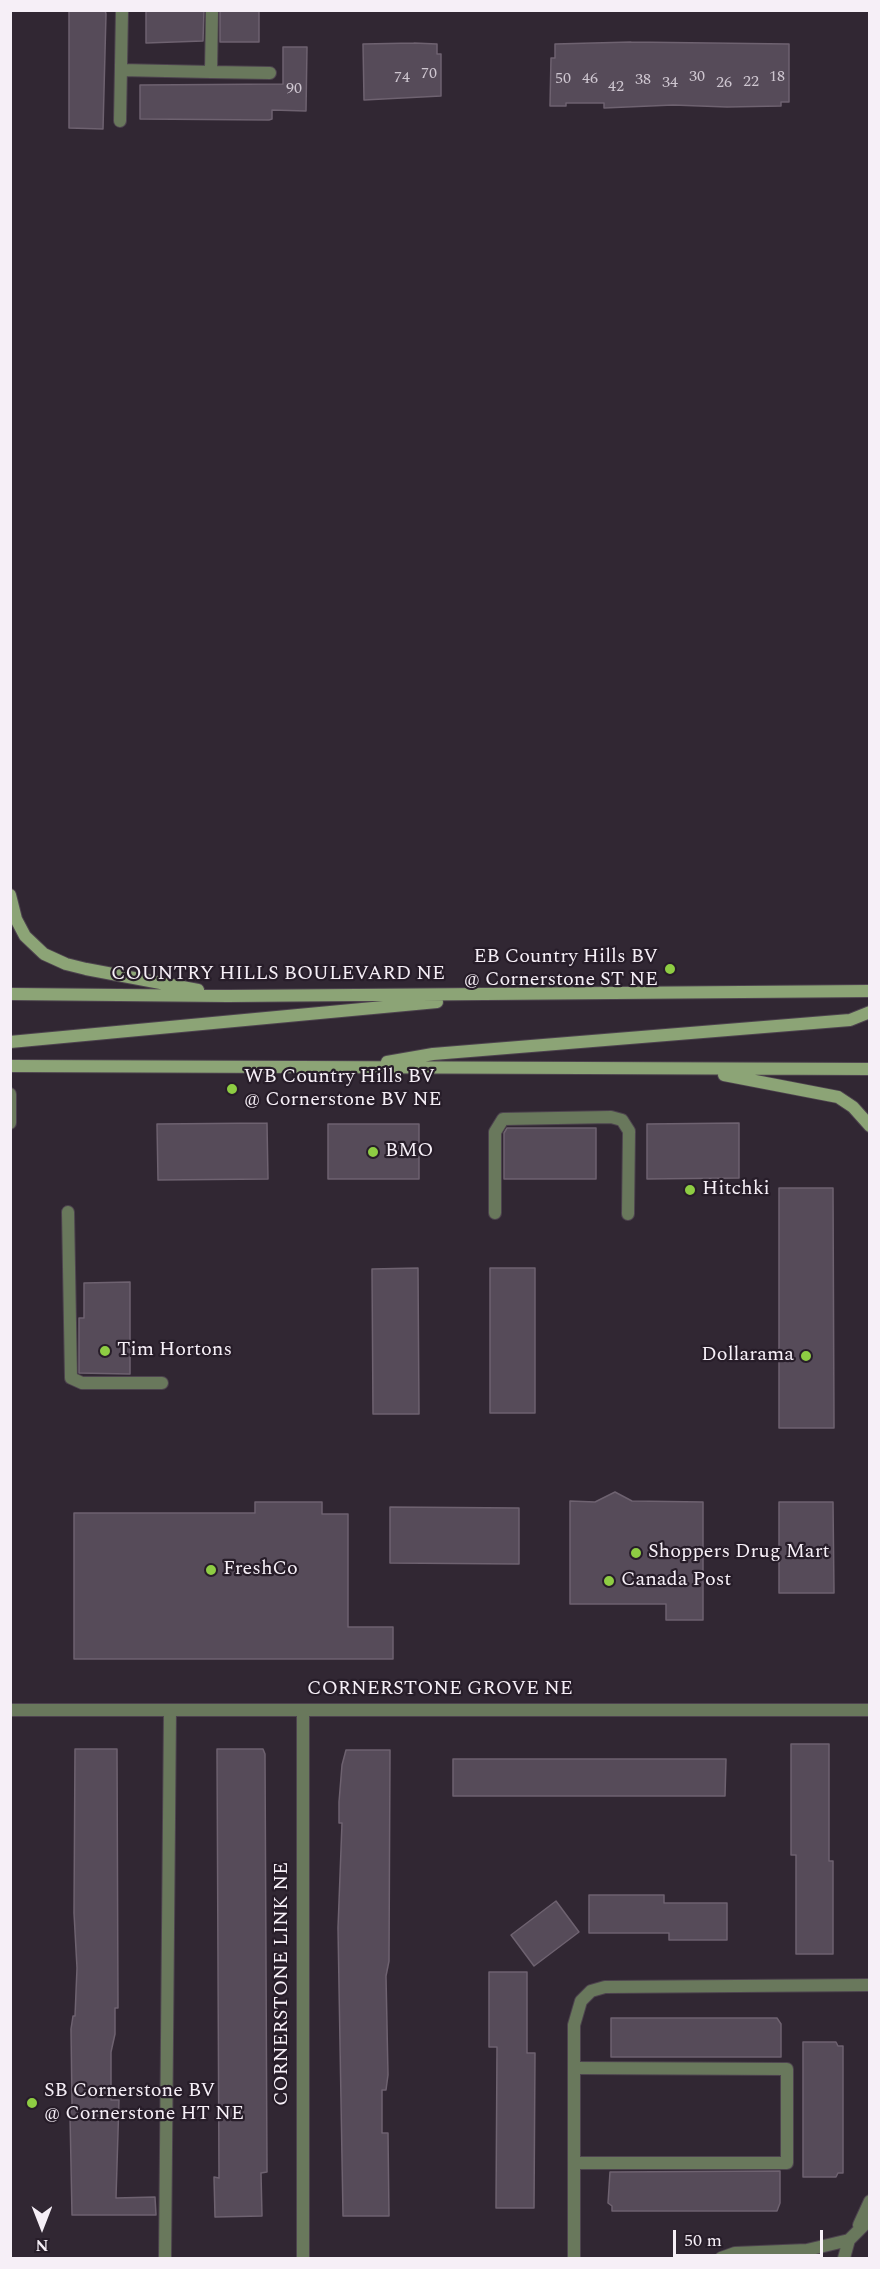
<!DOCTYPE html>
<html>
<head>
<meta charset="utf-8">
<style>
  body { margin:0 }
  #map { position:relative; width:880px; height:2269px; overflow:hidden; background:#312733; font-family:Spectral,serif }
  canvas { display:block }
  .frame { position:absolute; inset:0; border:12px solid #f6eff7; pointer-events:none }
  .north { position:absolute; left:12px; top:2197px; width:60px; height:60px; -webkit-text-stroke:4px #271d29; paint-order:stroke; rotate:180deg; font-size:16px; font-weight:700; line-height:24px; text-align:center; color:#f6eff7 }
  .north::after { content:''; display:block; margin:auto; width:21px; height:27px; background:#f6eff7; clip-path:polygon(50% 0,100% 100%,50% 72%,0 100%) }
  .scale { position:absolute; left:673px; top:2230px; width:150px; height:27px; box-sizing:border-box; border:3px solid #f6eff7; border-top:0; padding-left:8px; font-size:18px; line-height:21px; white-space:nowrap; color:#f6eff7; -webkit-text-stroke:4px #271d29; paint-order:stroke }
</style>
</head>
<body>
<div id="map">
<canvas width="880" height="2269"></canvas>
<div class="frame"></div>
<div class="north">N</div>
<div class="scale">50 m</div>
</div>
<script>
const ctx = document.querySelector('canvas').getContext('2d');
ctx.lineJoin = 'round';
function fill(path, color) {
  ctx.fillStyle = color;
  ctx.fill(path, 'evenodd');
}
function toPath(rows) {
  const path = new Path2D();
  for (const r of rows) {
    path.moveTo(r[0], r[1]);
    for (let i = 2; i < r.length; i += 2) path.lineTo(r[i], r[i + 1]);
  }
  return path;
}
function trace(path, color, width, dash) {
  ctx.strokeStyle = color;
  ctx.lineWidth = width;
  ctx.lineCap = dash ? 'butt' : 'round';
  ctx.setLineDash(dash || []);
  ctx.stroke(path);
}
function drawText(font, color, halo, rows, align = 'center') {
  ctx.font = font + ' Spectral,serif';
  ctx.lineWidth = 4.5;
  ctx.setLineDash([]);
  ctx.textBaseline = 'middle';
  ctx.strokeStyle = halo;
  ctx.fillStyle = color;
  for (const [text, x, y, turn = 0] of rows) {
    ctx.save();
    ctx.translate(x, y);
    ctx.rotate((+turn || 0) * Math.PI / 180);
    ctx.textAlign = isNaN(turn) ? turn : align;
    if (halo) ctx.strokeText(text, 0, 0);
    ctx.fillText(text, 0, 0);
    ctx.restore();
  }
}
const building = toPath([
  [69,10,105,10,106,14,103,129,69,128,69,10],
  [146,10,204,10,203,41,146,43,146,10],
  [220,10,259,10,259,42,220,42,220,10],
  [631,42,789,44,789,102,781,102,781,106,727,107,673,105,604,108,604,103,566,103,566,106,550,106,551,58,555,58,555,44,631,42],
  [414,43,437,44,437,54,441,54,441,96,364,100,363,44,414,43],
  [283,47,307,47,306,111,272,110,272,119,269,120,140,119,140,85,283,84,283,47],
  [267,1123,268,1179,158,1180,157,1124,267,1123],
  [739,1123,739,1178,647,1179,647,1124,739,1123],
  [328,1124,419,1124,419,1179,328,1179,328,1124],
  [507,1128,596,1128,596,1179,504,1179,504,1133,507,1128],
  [779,1188,833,1188,834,1428,779,1428,779,1188],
  [418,1268,419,1414,373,1414,372,1269,418,1268],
  [490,1268,535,1268,535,1413,490,1413,490,1268],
  [130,1282,130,1374,79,1373,79,1318,84,1318,84,1283,130,1282],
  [615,1492,632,1501,703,1502,703,1620,666,1620,666,1604,570,1604,570,1501,595,1502,615,1492],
  [255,1502,322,1502,322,1514,348,1514,348,1627,393,1627,393,1659,74,1659,74,1513,255,1513,255,1502],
  [779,1502,833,1502,834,1593,779,1593,779,1502],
  [390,1507,519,1508,519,1564,390,1563,390,1507],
  [791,1744,829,1744,829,1861,833,1861,833,1954,796,1954,796,1855,791,1855,791,1744],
  [75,1749,117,1749,118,2008,115,2008,115,2034,111,2052,111,2100,119,2100,116,2198,155,2197,156,2215,72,2215,70,2115,72,2105,71,2029,73,2016,75,2016,77,1968,74,1913,75,1749],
  [217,1749,263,1749,265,1754,267,2172,261,2173,262,2216,215,2217,214,2177,219,2178,217,1749],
  [346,1750,390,1750,389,1961,386,1976,388,2075,386,2090,382,2090,382,2133,388,2133,389,2216,343,2216,338,1928,342,1823,339,1823,339,1802,342,1765,346,1750],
  [453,1759,726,1759,725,1796,453,1796,453,1759],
  [589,1895,664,1895,664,1903,727,1903,727,1940,669,1940,669,1933,589,1933,589,1895],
  [556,1901,579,1932,534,1966,511,1935,556,1901],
  [489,1972,527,1972,527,2053,535,2053,534,2208,496,2208,497,2047,489,2047,489,1972],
  [611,2018,777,2018,781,2024,781,2057,611,2057,611,2018],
  [803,2042,836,2042,838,2046,843,2046,843,2173,838,2173,836,2177,803,2177,803,2042],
  [780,2171,780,2203,777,2211,612,2211,612,2206,608,2203,610,2172,780,2171]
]);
fill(building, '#564b59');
trace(building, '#6e6270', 1.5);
const service = toPath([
  [68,1212,71,1378,82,1383,162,1383],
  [495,1213,495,1132,503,1119,611,1117,622,1120,629,1131,628,1214],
  [574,2068,787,2069,787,2163,574,2163],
  [165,2258,170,1710]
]);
const minor = toPath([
  [121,70,211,72,212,10],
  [211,72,270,73],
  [120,121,122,10],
  [10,1710,870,1710],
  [303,1710,303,2258],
  [574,2258,574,2025,581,2001,591,1991,605,1987,870,1985]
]);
const tertiary = toPath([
  [10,1094,10,1123],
  [859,2225,870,2201],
  [721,2258,735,2253,807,2250,849,2240],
  [844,2258,849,2240,870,2219]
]);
const secondary = toPath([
  [10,895,16,919,25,936,44,954,66,964,86,969,198,990],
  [10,994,228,996,870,991],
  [10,1042,437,1002],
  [387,1062,433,1054,850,1020,870,1012],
  [10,1066,870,1069],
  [724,1075,838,1097,853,1107,870,1126]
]);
trace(service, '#4d434e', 14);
trace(minor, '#4d434e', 14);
trace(tertiary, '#4d434e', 14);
trace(secondary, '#4d434e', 14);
trace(service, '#69785c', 12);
trace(minor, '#69785c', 12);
trace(tertiary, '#69785c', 12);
trace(secondary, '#8ca476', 12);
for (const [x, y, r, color] of [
  [670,969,6,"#8ecd43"],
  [232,1089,6,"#8ecd43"],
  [373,1152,6,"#8ecd43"],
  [690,1190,6,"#8ecd43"],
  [105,1351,6,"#8ecd43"],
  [806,1356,6,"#8ecd43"],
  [636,1553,6,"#8ecd43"],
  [211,1570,6,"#8ecd43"],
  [609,1581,6,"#8ecd43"],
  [32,2103,6,"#8ecd43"]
]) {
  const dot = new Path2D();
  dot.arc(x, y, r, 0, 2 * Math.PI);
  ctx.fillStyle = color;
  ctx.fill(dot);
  trace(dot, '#271d29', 2);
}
drawText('16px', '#cec6d0', null, [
  ["70",429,75],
  ["30",697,78],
  ["18",777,78],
  ["74",402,79],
  ["50",563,80],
  ["46",590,80],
  ["38",643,81],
  ["22",751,83],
  ["34",670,84],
  ["26",724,84],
  ["42",616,88],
  ["90",294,90]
]);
drawText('20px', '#f6eff7', '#271d29', [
  ["EB Country Hills BV",658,958,"right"],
  ["@ Cornerstone ST NE",658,981,"right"],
  ["WB Country Hills BV",244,1078],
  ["@ Cornerstone BV NE",244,1101],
  ["BMO",385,1152],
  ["Hitchki",702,1190],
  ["Tim Hortons",117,1351],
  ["Dollarama",794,1356,"right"],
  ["Shoppers Drug Mart",648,1553],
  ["FreshCo",223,1570],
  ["Canada Post",621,1581],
  ["SB Cornerstone BV",44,2092],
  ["@ Cornerstone HT NE",44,2115]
], 'left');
drawText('20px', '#f6eff7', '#271d29', [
  ["COUNTRY HILLS BOULEVARD NE",278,975],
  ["CORNERSTONE GROVE NE",440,1690],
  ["CORNERSTONE LINK NE",283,1984,-90]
]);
</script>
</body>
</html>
